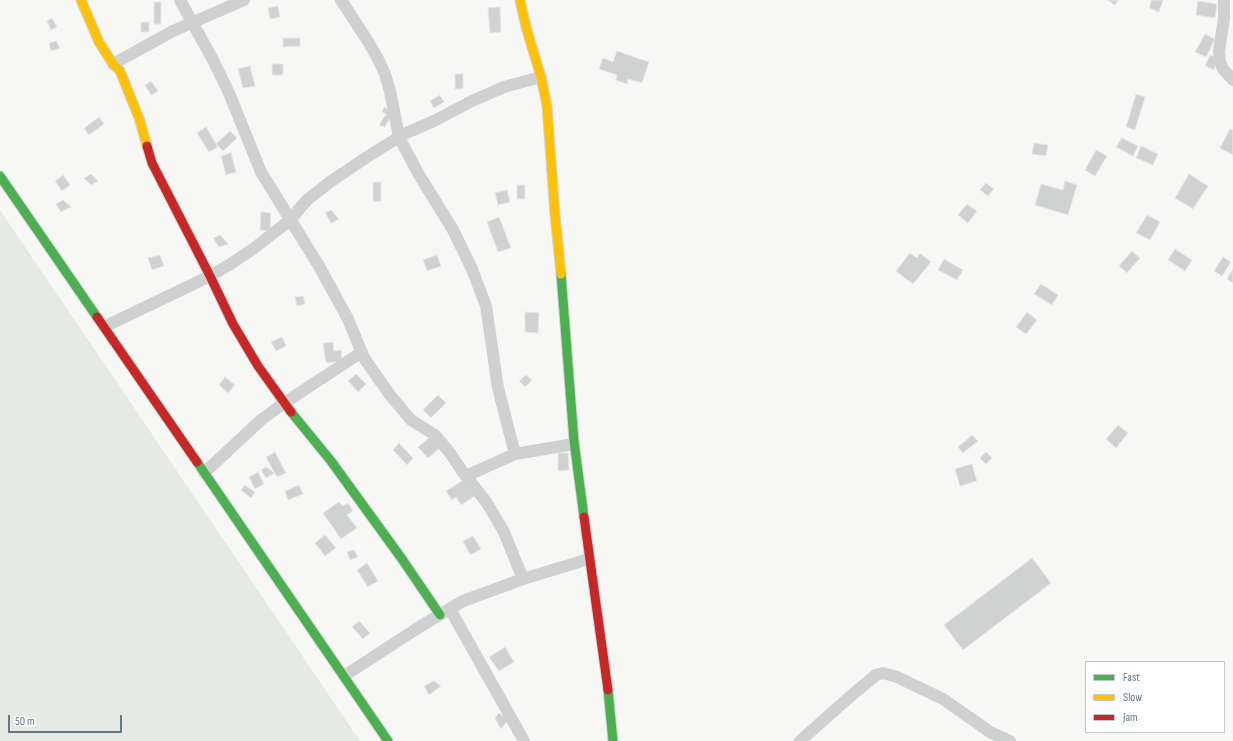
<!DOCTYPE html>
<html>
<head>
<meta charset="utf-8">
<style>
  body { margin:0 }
  #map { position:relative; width:1233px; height:741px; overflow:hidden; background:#f7f7f6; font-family:"Sofia Sans Condensed",sans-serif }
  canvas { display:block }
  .legend { position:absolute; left:1085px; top:661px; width:140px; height:72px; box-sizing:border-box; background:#fff; border:1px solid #c1c9cf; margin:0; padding:5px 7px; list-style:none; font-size:12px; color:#657888 }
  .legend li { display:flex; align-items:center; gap:8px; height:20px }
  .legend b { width:20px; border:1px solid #c1c9cf }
  .scale { position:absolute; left:8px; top:715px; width:114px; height:18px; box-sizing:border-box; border:2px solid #657888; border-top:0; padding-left:5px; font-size:12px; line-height:14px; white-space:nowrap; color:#657888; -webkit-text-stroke:3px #fff; paint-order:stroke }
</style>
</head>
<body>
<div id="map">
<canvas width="1233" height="741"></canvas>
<ul class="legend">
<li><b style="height:5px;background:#4caf50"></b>Fast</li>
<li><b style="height:5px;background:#ffc107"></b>Slow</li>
<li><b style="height:5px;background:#c62828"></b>Jam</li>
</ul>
<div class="scale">50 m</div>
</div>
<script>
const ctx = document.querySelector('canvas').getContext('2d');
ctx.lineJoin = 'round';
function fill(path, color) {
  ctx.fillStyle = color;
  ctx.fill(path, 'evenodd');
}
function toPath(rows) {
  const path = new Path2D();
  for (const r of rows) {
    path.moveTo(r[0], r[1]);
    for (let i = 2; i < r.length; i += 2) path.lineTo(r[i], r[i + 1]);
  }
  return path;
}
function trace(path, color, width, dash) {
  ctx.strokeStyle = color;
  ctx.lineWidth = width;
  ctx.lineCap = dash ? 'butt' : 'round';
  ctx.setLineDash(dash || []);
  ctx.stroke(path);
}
fill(toPath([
  [0,210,360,741,0,741]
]), '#e6eae4');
const building = toPath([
  [1107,0,1118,0,1115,5,1107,0],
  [1152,0,1163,0,1159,12,1149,8,1152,0],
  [1198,1,1217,4,1215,18,1196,15,1198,1],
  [154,2,161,2,161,24,154,24,154,2],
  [278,6,280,17,270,19,268,8,278,6],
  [500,7,501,32,490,33,488,8,500,7],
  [52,18,57,27,51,30,47,21,52,18],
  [141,22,149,22,149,32,141,32,141,22],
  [1205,34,1215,39,1206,57,1195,52,1205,34],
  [283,38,300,38,300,46,283,47,283,38],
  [56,41,60,48,51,51,49,43,56,41],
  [617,51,649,62,642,83,628,79,627,84,616,80,617,75,599,69,603,58,613,62,617,51],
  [1210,55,1218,58,1214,70,1205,66,1210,55],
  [272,64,283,64,283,75,272,75,272,64],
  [250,66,255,86,243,88,238,69,250,66],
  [455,74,463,74,463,89,455,89,455,74],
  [151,81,158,91,151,95,145,85,151,81],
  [1136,94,1145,97,1135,130,1126,127,1136,94],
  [440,95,444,102,434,108,430,101,440,95],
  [384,107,393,112,385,127,379,125,386,114,382,112,384,107],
  [99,117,104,124,89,135,84,128,99,117],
  [206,127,218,147,209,152,197,133,206,127],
  [1230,129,1233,130,1233,155,1220,148,1230,129],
  [230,131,237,138,223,151,216,144,230,131],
  [1122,138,1138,146,1133,156,1116,147,1122,138],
  [1034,143,1048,145,1046,156,1032,154,1034,143],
  [1141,146,1158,154,1153,165,1136,158,1141,146],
  [1096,150,1107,156,1095,176,1085,170,1096,150],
  [231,153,236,172,226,175,221,156,231,153],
  [91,174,98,181,91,185,84,178,91,174],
  [1189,174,1208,186,1193,209,1175,198,1189,174],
  [63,175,70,185,62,191,55,181,63,175],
  [1065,181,1077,185,1068,215,1035,205,1041,184,1063,190,1065,181],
  [373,182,381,182,381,201,373,202,373,182],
  [986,183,994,189,988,196,980,190,986,183],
  [517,185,525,185,525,199,517,199,517,185],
  [507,190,510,202,498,205,495,193,507,190],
  [63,200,71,207,61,212,56,204,63,200],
  [967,204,977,211,968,223,958,215,967,204],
  [331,210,339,219,331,223,325,213,331,210],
  [261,212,271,213,270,231,260,230,261,212],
  [1147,215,1160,222,1150,240,1136,233,1147,215],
  [499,217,511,248,498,252,487,222,499,217],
  [220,235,228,244,219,247,213,238,220,235],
  [1175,249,1192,260,1185,271,1168,260,1175,249],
  [1132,251,1140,258,1127,273,1119,266,1132,251],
  [910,253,917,258,920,253,931,262,913,284,896,271,910,253],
  [160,255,164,266,152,270,148,258,160,255],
  [437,255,441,266,427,271,423,260,437,255],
  [1223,257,1231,262,1222,276,1214,271,1223,257],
  [944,259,963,270,957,280,938,270,944,259],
  [1233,269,1233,283,1227,279,1233,269],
  [1041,284,1058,295,1052,305,1034,294,1041,284],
  [303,296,305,304,297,306,295,297,303,296],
  [525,312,539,313,538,333,525,332,525,312],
  [1027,312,1037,320,1026,334,1016,327,1027,312],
  [282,337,286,346,276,351,271,342,282,337],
  [333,342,334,351,341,350,342,361,326,363,323,343,333,342],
  [356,374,366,384,358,392,348,381,356,374],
  [526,375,532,380,525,387,519,381,526,375],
  [225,377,235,385,228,393,219,385,225,377],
  [438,395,446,403,431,418,423,410,438,395],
  [1118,425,1128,433,1116,448,1106,439,1118,425],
  [972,435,978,441,963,453,958,447,972,435],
  [430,437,440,448,428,458,418,447,430,437],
  [399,443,413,458,407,465,393,450,399,443],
  [275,452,286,473,277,477,266,457,275,452],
  [986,452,992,458,986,464,980,458,986,452],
  [558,453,568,453,569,470,558,471,558,453],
  [972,464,977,481,960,486,955,469,972,464],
  [266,467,275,473,266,478,261,470,266,467],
  [258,472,264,484,255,489,249,477,258,472],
  [465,479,476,495,461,505,456,497,452,500,446,491,465,479],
  [245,485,255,492,251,498,241,490,245,485],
  [299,485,303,494,288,500,285,491,299,485],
  [339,502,342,506,348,503,353,511,347,515,357,528,341,539,323,513,339,502],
  [325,535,336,548,325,556,315,543,325,535],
  [473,536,481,549,470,555,463,541,473,536],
  [354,550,358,557,350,560,347,552,354,550],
  [1032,558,1051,583,963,650,944,625,1032,558],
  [367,563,378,581,368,587,357,570,367,563],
  [359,621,370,633,363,639,352,627,359,621],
  [505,647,514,662,499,671,489,657,505,647],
  [434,681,441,686,429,695,424,686,434,681],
  [499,713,508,720,501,729,495,718,499,713]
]);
fill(building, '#d0d2d2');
trace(building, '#e6e6e6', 1);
const fast = toPath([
  [0,176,97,317],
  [561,274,574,441,584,517],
  [291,412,331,461,402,559,440,615],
  [197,462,388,741],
  [608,690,613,741]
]);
const slow = toPath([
  [81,0,99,42,113,64,120,71,139,118,147,146],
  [520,0,526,27,541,77,547,106,555,215,561,274]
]);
const jam = toPath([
  [147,146,152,163,210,276,233,324,258,366,291,412],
  [97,317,197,462],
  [584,517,608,690]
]);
trace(fast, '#d3d5d5', 11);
trace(slow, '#d3d5d5', 11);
trace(jam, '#d3d5d5', 11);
trace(toPath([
  [180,0,213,60,229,93,261,172,319,266,348,319,364,358,390,395,411,420,435,435,450,453,462,471,487,503,504,532,523,579],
  [341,0,369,43,378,59,385,74,390,91,399,137,418,173,453,230,472,269,486,306,498,388,515,454],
  [1224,0,1224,19,1219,51,1220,62,1223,69,1233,80],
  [113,64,173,31,244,0],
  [104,327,210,276,229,265,253,249,290,220,307,200,330,182,367,157,404,134,434,121,472,101,504,87,541,77],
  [204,473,261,420,284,403,362,352],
  [466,476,515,454,574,444],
  [450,609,524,741],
  [344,676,421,626,463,601,523,579,589,559],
  [800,741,853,694,876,675,883,673,897,677,943,699,990,732,1010,741]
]), '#cfd0d1', 12);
trace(fast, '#4caf50', 9);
trace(slow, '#ffc107', 9);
trace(jam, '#c62828', 9);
</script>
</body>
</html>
